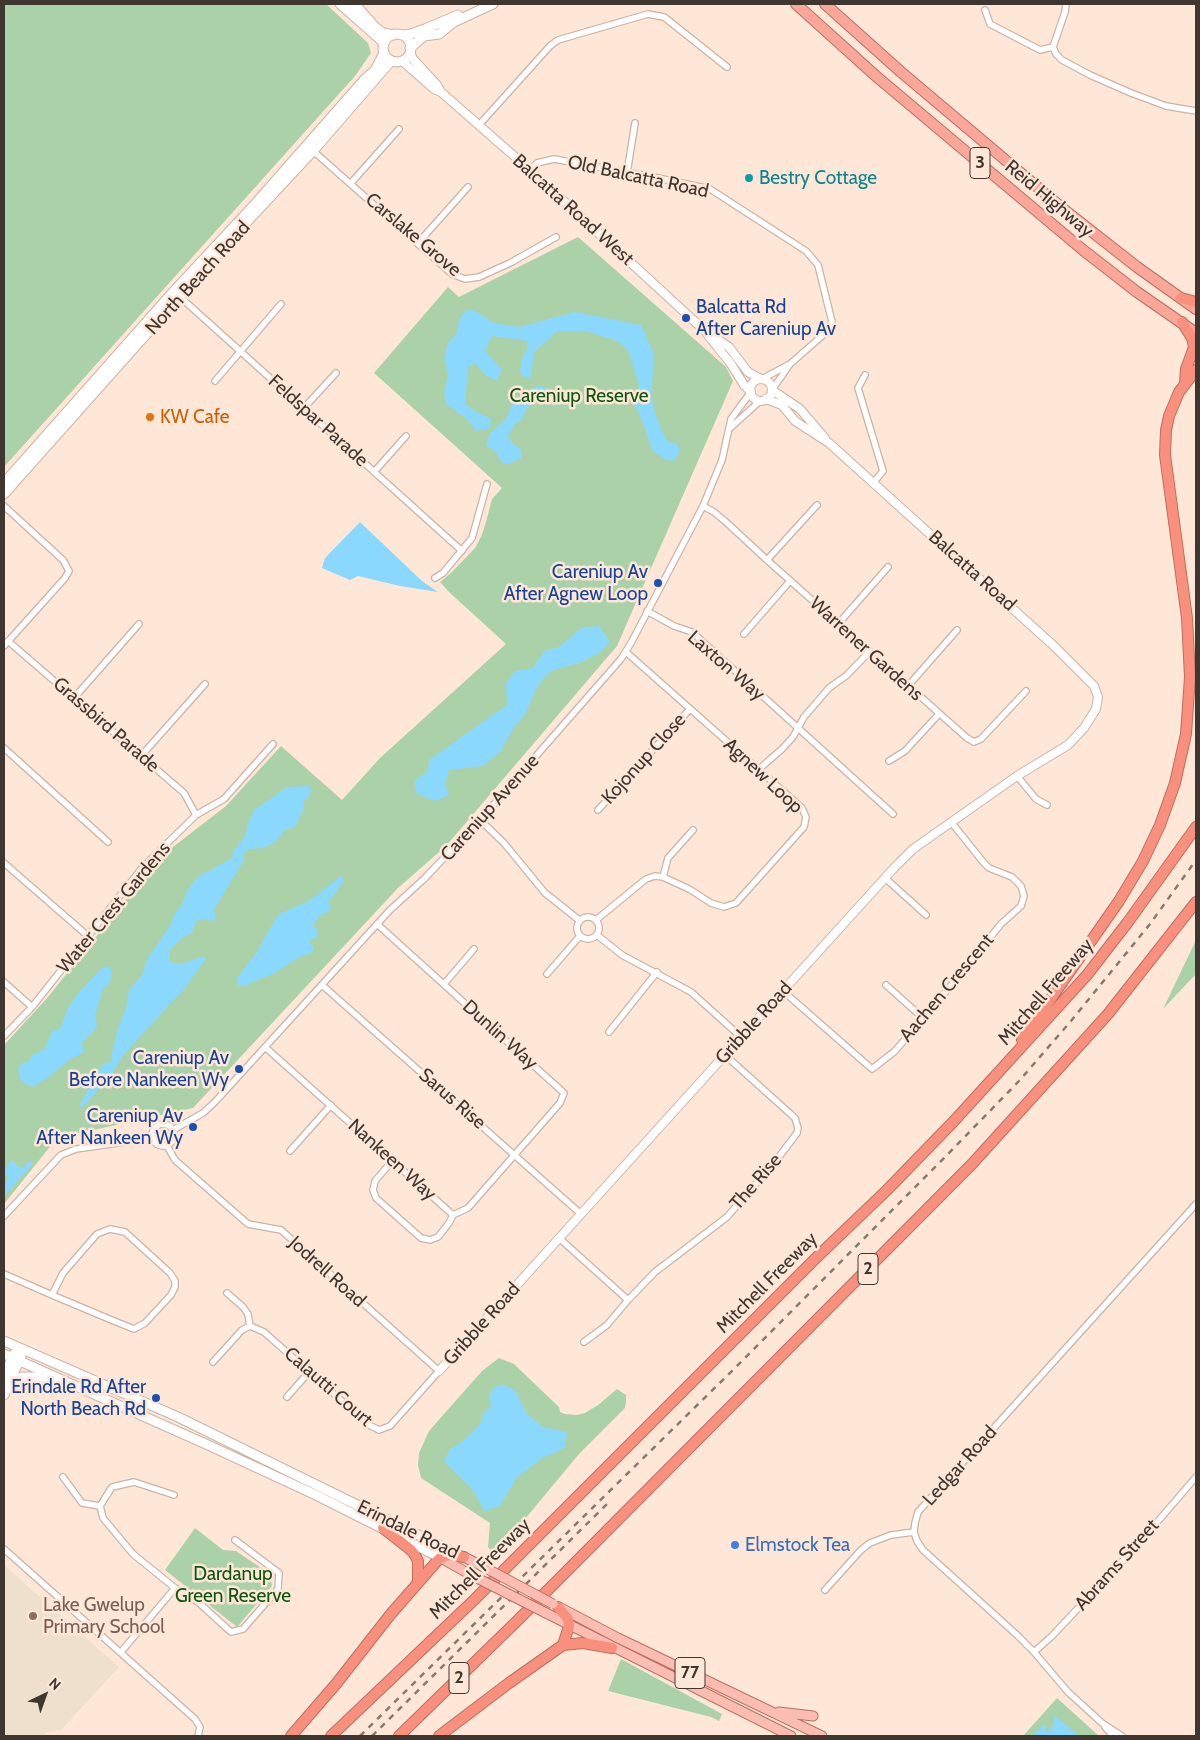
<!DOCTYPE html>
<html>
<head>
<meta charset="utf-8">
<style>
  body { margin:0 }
  #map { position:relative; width:1200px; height:1740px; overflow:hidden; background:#ffe7d8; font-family:Cabin,sans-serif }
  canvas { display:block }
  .frame { position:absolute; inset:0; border:5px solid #3f3630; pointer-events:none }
  .north { position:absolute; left:20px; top:1670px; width:50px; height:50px; -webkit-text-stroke:4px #ffe7d8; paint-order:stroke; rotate:42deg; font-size:14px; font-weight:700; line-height:20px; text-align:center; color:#3f3630 }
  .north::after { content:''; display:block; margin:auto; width:18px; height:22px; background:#3f3630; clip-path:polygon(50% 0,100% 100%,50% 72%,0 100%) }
</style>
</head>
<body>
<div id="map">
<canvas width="1200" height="1740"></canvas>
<div class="frame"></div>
<div class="north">N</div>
</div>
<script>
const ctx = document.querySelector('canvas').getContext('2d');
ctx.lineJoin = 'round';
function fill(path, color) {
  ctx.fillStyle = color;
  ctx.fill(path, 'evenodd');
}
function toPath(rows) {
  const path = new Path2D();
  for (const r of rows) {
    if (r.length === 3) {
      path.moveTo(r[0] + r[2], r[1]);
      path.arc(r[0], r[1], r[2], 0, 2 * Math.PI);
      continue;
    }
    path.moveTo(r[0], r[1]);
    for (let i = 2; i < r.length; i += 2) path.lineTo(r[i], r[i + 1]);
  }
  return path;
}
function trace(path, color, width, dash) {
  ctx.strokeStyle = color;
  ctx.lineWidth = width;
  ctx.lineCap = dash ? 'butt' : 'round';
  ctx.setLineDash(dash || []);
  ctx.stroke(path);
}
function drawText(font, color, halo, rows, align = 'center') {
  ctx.font = font + ' Cabin,sans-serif';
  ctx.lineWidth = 5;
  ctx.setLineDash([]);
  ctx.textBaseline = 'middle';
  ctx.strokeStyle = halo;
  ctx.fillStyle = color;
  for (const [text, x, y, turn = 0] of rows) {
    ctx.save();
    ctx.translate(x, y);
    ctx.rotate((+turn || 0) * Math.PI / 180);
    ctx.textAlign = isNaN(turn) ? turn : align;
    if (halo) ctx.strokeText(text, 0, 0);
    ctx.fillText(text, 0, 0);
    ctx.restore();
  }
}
fill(toPath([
  [4,1565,119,1667,61,1730,47,1732,44,1736,4,1736]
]), '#eee0cd');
fill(toPath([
  [4,4,326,4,368,43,371,53,355,76,4,467],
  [578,237,726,367,733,381,617,646,446,846,398,888,193,1108,57,1138,4,1204,4,1045,48,997,160,857,226,806,281,746,342,800,380,758,506,644,449,592,440,582,452,572,475,548,481,537,486,522,492,499,502,488,374,373,448,287,459,297],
  [1196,940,1196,974,1163,1009],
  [499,1358,514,1364,559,1407,560,1412,565,1414,577,1415,585,1413,598,1405,617,1389,626,1395,626,1402,625,1408,579,1454,495,1555,488,1547,490,1523,421,1478,418,1465,419,1453,429,1431,482,1371],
  [195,1528,223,1550,236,1551,270,1574,272,1586,237,1627,165,1570],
  [621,1659,722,1714,719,1721,711,1717,608,1691],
  [1057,1698,1099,1736,1023,1736]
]), '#abd1a8');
fill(toPath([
  [474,310,494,323,519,327,575,312,641,325,654,355,651,399,661,430,668,442,676,443,680,450,674,461,664,459,652,450,643,422,635,407,639,385,628,350,618,341,585,331,558,331,534,352,531,377,524,377,520,371,522,359,527,349,527,341,492,336,485,351,502,369,497,381,485,375,475,363,468,367,465,404,479,413,491,418,490,428,476,431,468,420,446,404,444,393,448,375,444,358,448,343,457,333,459,320,465,311],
  [542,386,564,401,561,405,553,404,543,399,537,399,526,409,523,418,514,425,508,437,513,444,521,449,522,458,508,464,501,462,497,453,486,445,490,433,506,418,510,412,511,404,533,387],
  [360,522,422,581,438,592,400,586,358,576,350,580,322,568,325,558],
  [599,626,610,642,598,654,581,662,551,671,538,685,525,715,514,727,500,752,483,766,449,770,445,784,449,795,435,801,417,794,414,781,428,771,429,760,507,705,506,683,515,671,533,668,544,651,559,647,581,628],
  [309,786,311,790,308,798,303,801,304,807,296,826,285,830,275,842,264,848,249,849,244,853,243,862,214,909,216,919,212,921,204,919,196,921,192,933,182,938,170,950,169,960,174,964,185,963,203,956,206,959,185,988,124,1054,111,1075,84,1106,79,1107,92,1081,104,1063,112,1062,112,1053,118,1028,126,1009,129,990,142,975,148,958,171,924,174,915,181,906,190,886,198,877,232,858,234,850,245,837,248,823,254,810,287,787],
  [341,876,344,880,328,903,331,907,329,912,322,914,314,923,314,928,318,929,317,938,310,939,310,943,314,947,312,953,301,956,275,973,246,985,238,986,237,978,257,952,274,921,281,913,309,901],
  [107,966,111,968,112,975,109,984,103,989,95,1015,97,1027,91,1034,82,1042,84,1052,69,1060,45,1080,32,1087,21,1081,18,1069,22,1063,28,1062,34,1054,44,1050,53,1030,58,1030,60,1028,70,1004,81,990,101,969],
  [31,1160,32,1165,4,1196,4,1185,7,1181,7,1176,5,1172,7,1166,11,1161,15,1161,16,1165,22,1168],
  [504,1385,515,1390,527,1414,543,1427,567,1432,565,1448,544,1457,517,1477,500,1506,484,1511,474,1491,444,1461,450,1449,463,1441,481,1423,484,1413,491,1406,489,1396,494,1387],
  [1054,1715,1079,1736,1033,1736,1044,1724,1047,1732,1054,1725]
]), '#8bd8ff');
const minor = toPath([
  [1066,4,1065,12,1053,47,1056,54,1062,60,1090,75,1131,93,1166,106,1196,111],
  [985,10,990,24,1040,50,1053,47],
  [479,125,550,46,558,40,648,14,664,17,727,67],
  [311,149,452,274,465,279,479,277,510,263,556,237],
  [530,170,537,163,554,159,658,178,710,189,806,251,818,265,832,322,822,336,790,364,772,390],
  [627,173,635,123],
  [351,183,399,129],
  [418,243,468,187],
  [179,296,462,551],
  [865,375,858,388,883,471,874,482],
  [762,379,788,365],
  [215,381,281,304],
  [303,409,336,373],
  [729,429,761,400],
  [374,472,406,436],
  [703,506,714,512,726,522,767,560,967,738,974,742,981,739,1026,691],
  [767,560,817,505],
  [435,578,443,573,472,538,487,484],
  [647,611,674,626,692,632,893,814],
  [838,624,888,567],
  [744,634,790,581],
  [8,641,184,793,196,815],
  [4,646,65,578,69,571,63,560,4,506],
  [908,686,957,630],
  [74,698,139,624],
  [4,748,108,842],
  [141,756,205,684],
  [889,761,905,751,939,714],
  [758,770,782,749,793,737,804,717,829,688,847,675,869,652],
  [1017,776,1036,799,1047,805],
  [598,810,690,709],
  [480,820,504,843,545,893,579,920],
  [4,863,89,937],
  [663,877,668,858,693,830],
  [885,878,926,915],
  [588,928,11],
  [596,920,646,879,655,876,663,877,689,889,711,903,724,907,736,903,804,827,806,817,802,808,626,652],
  [597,935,622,955,691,992,741,1037],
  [547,974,580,936],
  [4,982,32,1007],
  [444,984,474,949],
  [322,985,581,1214],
  [886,985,923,1018],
  [783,991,872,1069,895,1051,948,989,1001,924,1021,906,1024,896,1021,886,1012,877,989,868,984,863,951,822],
  [609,1032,657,972],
  [4,1036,32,1007,142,868,196,815,224,799,273,744],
  [265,1047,453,1215,468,1208,560,1103,564,1093,377,924],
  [163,1135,11],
  [173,1130,203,1113,214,1103,390,910,424,879,480,820,621,659,631,643,703,506,722,460,731,419,751,392],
  [167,1146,175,1160,248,1224,281,1230,439,1371,390,1426,379,1430,369,1425,264,1332,250,1326,242,1330,213,1362],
  [290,1151,331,1105],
  [393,1160,375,1181,373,1190,376,1198,421,1238,430,1240,438,1237,449,1223,453,1215],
  [4,1216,61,1155,76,1149,152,1138],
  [559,1238,628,1300],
  [4,1274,52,1295,114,1321,134,1329,145,1323,171,1295,175,1287,175,1281,170,1273,125,1232,110,1229,97,1234,63,1273,52,1295],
  [227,1293,243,1307,248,1314,250,1326],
  [584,1342,607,1325,628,1300,655,1272,727,1217,778,1158,797,1133,798,1128,795,1118,725,1055],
  [287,1397,309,1372],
  [63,1477,82,1503,100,1506],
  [4,1549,195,1719,200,1727,198,1736],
  [175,1588,198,1602,231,1632,243,1629,278,1589,279,1573,235,1540],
  [825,1590,861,1550,870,1543,891,1535,914,1532],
  [121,1652,175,1588,133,1554,103,1518,100,1506,112,1487,134,1482,174,1495],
  [1034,1652,1052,1636,1134,1549,1196,1477],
  [1105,1727,1113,1736],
  [1122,1736,1102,1723,1068,1692,1034,1652,1017,1635,923,1550,917,1541,914,1532,915,1523,918,1512,1196,1204]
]);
const tertiary = toPath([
  [410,52,413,59,437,85,440,90],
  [402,61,434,89,441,92,530,170,704,330,729,347,748,372,761,379],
  [707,334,731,364,744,385,751,392],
  [761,390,11],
  [772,390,800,409,825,438],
  [439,1371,894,868,913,849,1017,776,1068,745,1084,728,1096,709,1098,697,1094,686,1054,646,829,443,795,421,782,405,766,399]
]);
const secondary = toPath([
  [340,4,384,43],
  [352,4,359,9,376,28,383,33,394,35],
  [397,48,14],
  [402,35,411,34,425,29,458,15],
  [410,48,424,36,439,34,454,22,493,4],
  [4,483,174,291,256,203,365,79,375,70,384,53],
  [4,494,231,239,313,151,391,61],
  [4,1341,178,1417,459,1555],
  [4,1354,208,1445,316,1495,441,1558],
  [4,1376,14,1354],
  [10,1382,22,1377,32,1377,55,1382],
  [4,1395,21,1356]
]);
const primary = toPath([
  [464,1557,482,1566],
  [441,1558,473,1576],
  [559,1607,618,1638,822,1736],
  [544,1612,791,1736],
  [779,1712,813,1716]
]);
const trunk = toPath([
  [796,4,877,77,1083,250,1137,292,1196,333],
  [825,4,901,72,1067,212,1137,267,1196,309]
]);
const motorway = toPath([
  [1181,298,1196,302],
  [1182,322,1192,338,1194,347,1186,369,1185,383],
  [1022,1040,1119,901,1143,861,1160,825,1175,783,1186,734,1190,677,1187,618,1165,455,1166,430,1169,416,1179,392,1196,370],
  [383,1528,411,1550,415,1555,418,1561,418,1582],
  [558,1607,568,1619,569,1626,563,1645],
  [291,1736,336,1684,390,1615,438,1560,443,1556,450,1555,464,1557],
  [331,1736,474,1600,817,1257,887,1190,954,1121,1087,975,1128,922,1196,827],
  [399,1736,519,1619,972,1164,1108,1014,1196,902],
  [439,1736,509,1683,563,1645,583,1643,612,1648]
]);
trace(minor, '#cab3a6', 8);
trace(tertiary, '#cab3a6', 10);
trace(secondary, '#cab3a6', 11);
trace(primary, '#b87063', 11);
trace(trunk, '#b87063', 12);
trace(motorway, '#b87063', 12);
trace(minor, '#fff', 5.5);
trace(tertiary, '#fff', 8);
trace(secondary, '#fff', 9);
trace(primary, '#fbbcb2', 9);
trace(trunk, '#faa698', 10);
trace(motorway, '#f9907e', 10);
trace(toPath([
  [360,1736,734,1369,948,1154,1019,1081,1071,1021,1150,924,1196,860],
  [372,1736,607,1504]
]), '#87796f', 2.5, [6, 6]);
const primaryBridge = toPath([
  [482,1566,553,1604],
  [473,1576,544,1612]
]);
trace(primaryBridge, '#b87063', 11, []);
trace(primaryBridge, '#fbbcb2', 9);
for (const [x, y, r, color] of [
  [749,178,5,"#0f9aa8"],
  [686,318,5,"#1a4fb4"],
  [150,417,5,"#e8710a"],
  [658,583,5,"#1a4fb4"],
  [239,1069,5,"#1a4fb4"],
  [193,1127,5,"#1a4fb4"],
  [156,1398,5,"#1a4fb4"],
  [735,1545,5,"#3f7fe0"],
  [33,1616,5,"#8d6e63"]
]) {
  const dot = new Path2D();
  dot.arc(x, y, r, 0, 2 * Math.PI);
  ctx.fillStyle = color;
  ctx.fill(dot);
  trace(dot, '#ffe7d8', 2);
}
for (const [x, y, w] of [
  [980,163,20],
  [868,1269,20],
  [690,1673,30],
  [459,1678,20]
]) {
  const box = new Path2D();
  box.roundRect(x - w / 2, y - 15.5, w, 31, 4);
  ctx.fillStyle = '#ffe7d8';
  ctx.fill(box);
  trace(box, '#3f3630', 1);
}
drawText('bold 18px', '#3f3630', null, [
  ["3",980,163],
  ["2",868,1269],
  ["77",690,1673],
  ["2",459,1678]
]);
drawText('19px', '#3f3630', '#ffe7d8', [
  ["Old Balcatta Road",638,177,12],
  ["Reid Highway",1049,199,40],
  ["Balcatta Road West",573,210,42],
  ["Carslake Grove",413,235,40],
  ["North Beach Road",198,278,-48],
  ["Feldspar Parade",318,421,42],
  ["Balcatta Road",972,571,42],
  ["Warrener Gardens",866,649,42],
  ["Laxton Way",726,666,41],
  ["Grassbird Parade",106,725,41],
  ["Kojonup Close",644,759,-48],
  ["Agnew Loop",763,776,43],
  ["Careniup Avenue",490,808,-48],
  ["Water Crest Gardens",114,908,-50],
  ["Aachen Crescent",947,988,-50],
  ["Mitchell Freeway",1046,992,-49],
  ["Gribble Road",754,1023,-48],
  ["Dunlin Way",500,1035,42],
  ["Sarus Rise",452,1099,41],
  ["Nankeen Way",392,1160,42],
  ["The Rise",756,1182,-49],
  ["Jodrell Road",327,1272,42],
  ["Mitchell Freeway",767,1283,-45],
  ["Gribble Road",482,1324,-48],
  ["Calautti Court",328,1387,41],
  ["Ledgar Road",960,1466,-48],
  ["Erindale Road",408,1530,26],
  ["Abrams Street",1117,1565,-48],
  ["Mitchell Freeway",480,1569,-45]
]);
drawText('19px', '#0d838f', '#ffe7d8', [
  ["Bestry Cottage",759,178]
], 'left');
drawText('19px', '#164399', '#ffe7d8', [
  ["Balcatta Rd",696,307,"left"],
  ["After Careniup Av",696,329,"left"],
  ["Careniup Av",648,572],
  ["After Agnew Loop",648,594],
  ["Careniup Av",229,1058],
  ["Before Nankeen Wy",229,1080],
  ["Careniup Av",183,1116],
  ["After Nankeen Wy",183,1138],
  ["Erindale Rd After",146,1387],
  ["North Beach Rd",146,1409]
], 'right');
drawText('19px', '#0e560f', '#ffe7d8', [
  ["Careniup Reserve",579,396],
  ["Dardanup",233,1574],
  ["Green Reserve",233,1596]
]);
drawText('19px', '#c56008', '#ffe7d8', [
  ["KW Cafe",160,417]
], 'left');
drawText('19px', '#366cbe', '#ffe7d8', [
  ["Elmstock Tea",745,1545]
], 'left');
drawText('19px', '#785e54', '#ffe7d8', [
  ["Lake Gwelup",43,1605],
  ["Primary School",43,1627]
], 'left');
</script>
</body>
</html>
